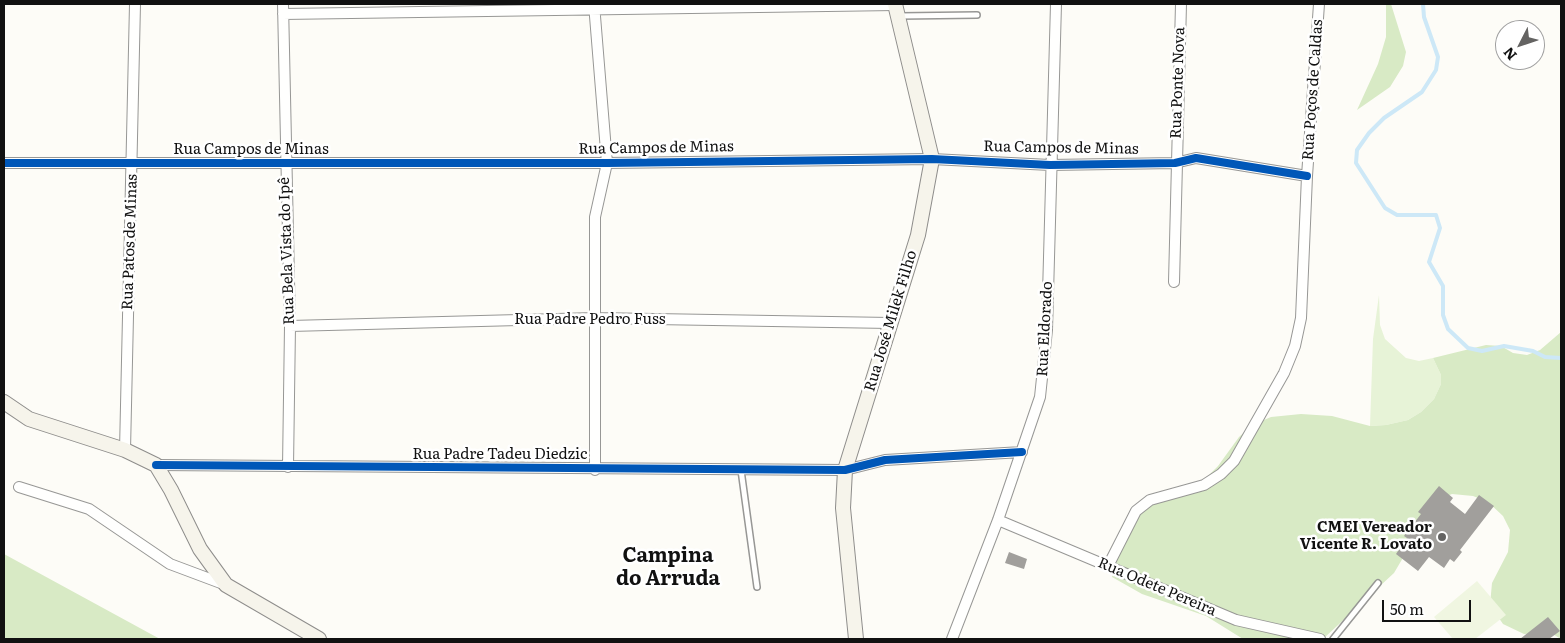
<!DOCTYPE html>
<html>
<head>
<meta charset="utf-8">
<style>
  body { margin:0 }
  #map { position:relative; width:1565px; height:643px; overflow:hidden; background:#fdfcf7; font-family:Literata,serif }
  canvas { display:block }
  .frame { position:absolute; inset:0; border:5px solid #111; pointer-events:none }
  .north { position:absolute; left:1495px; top:20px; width:50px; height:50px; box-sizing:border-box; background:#fff; border:1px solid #a0a0a0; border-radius:50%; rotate:229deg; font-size:14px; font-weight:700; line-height:20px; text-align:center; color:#111 }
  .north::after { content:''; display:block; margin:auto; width:18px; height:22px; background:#646362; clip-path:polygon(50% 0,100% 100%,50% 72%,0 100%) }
  .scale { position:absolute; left:1382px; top:600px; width:89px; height:22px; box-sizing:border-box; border:2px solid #111; border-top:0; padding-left:6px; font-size:15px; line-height:18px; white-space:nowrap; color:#111; -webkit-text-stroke:4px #fff; paint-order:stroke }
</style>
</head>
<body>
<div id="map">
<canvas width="1565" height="643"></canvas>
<div class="frame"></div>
<div class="north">N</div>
<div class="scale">50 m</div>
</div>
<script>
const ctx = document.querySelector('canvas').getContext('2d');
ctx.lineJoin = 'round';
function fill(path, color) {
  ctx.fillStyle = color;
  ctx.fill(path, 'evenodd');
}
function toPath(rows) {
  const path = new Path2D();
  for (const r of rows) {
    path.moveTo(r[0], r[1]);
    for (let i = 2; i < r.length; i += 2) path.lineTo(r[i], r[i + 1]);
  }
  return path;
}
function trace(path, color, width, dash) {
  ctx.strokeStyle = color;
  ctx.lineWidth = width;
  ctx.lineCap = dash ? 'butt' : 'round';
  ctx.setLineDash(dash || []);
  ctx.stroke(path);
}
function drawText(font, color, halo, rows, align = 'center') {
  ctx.font = font + ' Literata,serif';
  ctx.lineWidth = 5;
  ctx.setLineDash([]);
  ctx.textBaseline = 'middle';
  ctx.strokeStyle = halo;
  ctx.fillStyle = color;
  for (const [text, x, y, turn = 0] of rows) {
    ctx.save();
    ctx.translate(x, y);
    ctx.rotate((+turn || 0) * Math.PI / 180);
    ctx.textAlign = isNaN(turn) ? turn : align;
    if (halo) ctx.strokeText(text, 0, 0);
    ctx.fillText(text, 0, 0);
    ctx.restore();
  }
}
fill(toPath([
  [1379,295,1380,325,1385,339,1406,358,1419,361,1433,358,1441,375,1441,384,1434,399,1421,412,1408,420,1386,425,1370,426,1373,339]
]), '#e7f3d7');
fill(toPath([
  [1386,4,1391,4,1406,52,1403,66,1390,87,1357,110,1378,64,1386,37],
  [1561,332,1561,639,1551,633,1524,634,1503,624,1490,605,1492,583,1508,552,1510,530,1503,516,1488,502,1473,496,1452,494,1437,500,1394,573,1323,639,1243,639,1206,616,1142,594,1112,577,1119,552,1139,511,1153,500,1186,489,1206,478,1218,466,1239,437,1252,425,1271,417,1301,414,1332,416,1370,426,1386,425,1408,420,1421,412,1434,399,1441,384,1441,375,1433,358,1486,345,1501,346,1513,353,1527,355,1540,350],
  [4,554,160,639,4,639]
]), '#d8eac5');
fill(toPath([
  [1477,581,1506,615,1475,639,1453,639,1434,617]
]), '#f0f6e1');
trace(toPath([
  [1423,4,1424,17,1438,57,1436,70,1422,92,1384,118,1369,133,1357,150,1356,163,1385,208,1397,215,1436,215,1440,228,1429,262,1443,286,1443,315,1448,329,1468,348,1482,351,1504,346,1533,351,1545,357,1561,358]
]), '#cde8f7', 4);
fill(toPath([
  [1439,486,1453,498,1450,502,1465,514,1479,495,1494,506,1460,550,1462,552,1454,562,1450,559,1444,568,1429,557,1418,571,1396,554,1407,538,1404,536,1421,514,1418,512],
  [1009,552,1027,559,1024,569,1005,563],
  [1548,617,1560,631,1549,639,1520,639]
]), '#a19f9c');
const lane = toPath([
  [900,16,977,15],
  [741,470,757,587],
  [1333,639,1378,583]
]);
const street = toPath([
  [283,4,290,326,288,467],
  [594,4,607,163,595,217,595,470],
  [283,14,895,5],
  [4,163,607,163,932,159,1050,165,1175,163,1196,158,1307,176],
  [1174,282,1181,4],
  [290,326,595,318,890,323],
  [125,450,135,4],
  [156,465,845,470,885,460,1022,452],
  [19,487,89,509,170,564,226,585],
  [998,520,1236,620,1320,639],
  [1108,566,1136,511,1150,500,1204,485,1221,474,1234,461,1284,373,1295,346,1301,318,1307,176,1319,4],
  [952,639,998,520,1040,397,1047,330,1056,4]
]);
const secondary = toPath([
  [4,402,29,419,125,450,156,465,171,490,200,549,226,585,319,639],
  [856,639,843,508,845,470,918,235,932,159,895,4]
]);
trace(lane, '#979795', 8);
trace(street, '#979795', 12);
trace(secondary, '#8e8d8b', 16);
trace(lane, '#fffffe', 5);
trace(street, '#fffffe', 10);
trace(secondary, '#f6f4eb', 14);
trace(toPath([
  [4,163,607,163,932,159,1050,165,1175,163,1196,158,1307,176],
  [156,465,845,470,885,460,1022,452]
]), '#0057b8', 8);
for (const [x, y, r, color] of [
  [1442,537,5,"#646362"]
]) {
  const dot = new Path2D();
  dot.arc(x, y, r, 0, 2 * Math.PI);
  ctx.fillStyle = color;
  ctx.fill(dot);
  trace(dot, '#fff', 2);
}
drawText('15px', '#111', '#fff', [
  ["Rua Ponte Nova",1178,83,-88],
  ["Rua Poços de Caldas",1313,90,-86],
  ["Rua Campos de Minas",656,148,-1],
  ["Rua Campos de Minas",1061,148,1],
  ["Rua Campos de Minas",251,150],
  ["Rua Patos de Minas",130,242,-88],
  ["Rua Bela Vista do Ipê",287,251,-92],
  ["Rua Padre Pedro Fuss",590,320],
  ["Rua José Milek Filho",891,321,-73],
  ["Rua Eldorado",1045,329,-87],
  ["Rua Padre Tadeu Diedzic",500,455],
  ["Rua Odete Pereira",1157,587,23]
]);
drawText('bold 15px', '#111', '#fff', [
  ["CMEI Vereador",1432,528],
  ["Vicente R. Lovato",1432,545]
], 'right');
drawText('bold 20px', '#111', '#fff', [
  ["Campina",668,556],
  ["do Arruda",668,579]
]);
</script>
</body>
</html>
